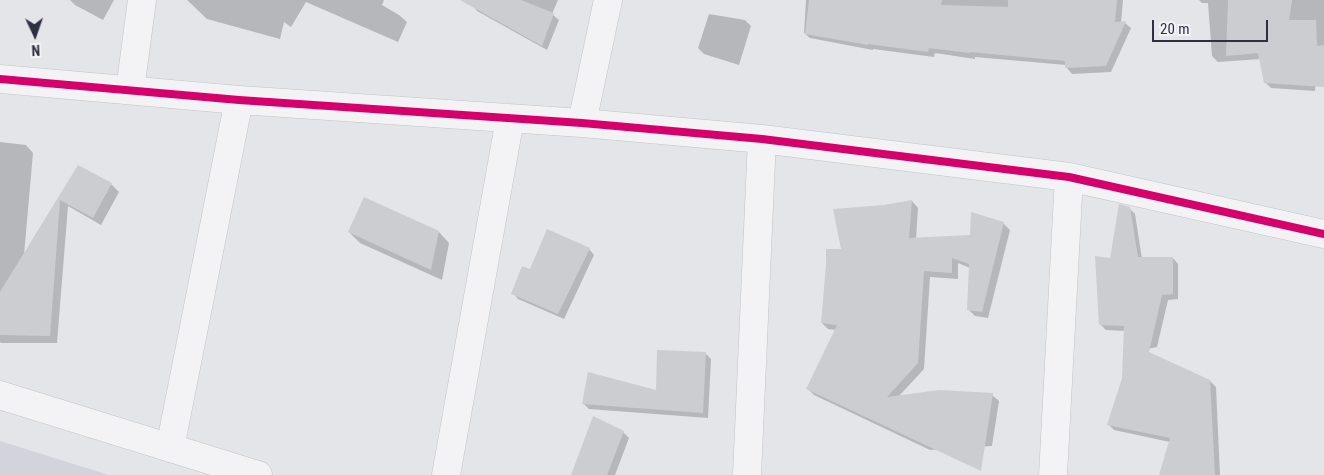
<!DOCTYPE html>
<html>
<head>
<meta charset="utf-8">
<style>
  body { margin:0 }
  #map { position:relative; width:1324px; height:475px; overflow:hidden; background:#e4e5e9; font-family:"Roboto Condensed",sans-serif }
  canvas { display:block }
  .north { position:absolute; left:10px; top:10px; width:50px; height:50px; -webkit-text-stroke:4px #f2f3f7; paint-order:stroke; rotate:177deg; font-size:14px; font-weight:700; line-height:20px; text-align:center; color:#2c3040 }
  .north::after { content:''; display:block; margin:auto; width:18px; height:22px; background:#2c3040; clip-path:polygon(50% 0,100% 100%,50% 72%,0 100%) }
  .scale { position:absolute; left:1152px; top:20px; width:116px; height:22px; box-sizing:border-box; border:2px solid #2c3040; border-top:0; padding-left:6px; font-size:15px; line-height:18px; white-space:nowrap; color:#2c3040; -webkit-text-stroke:4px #f2f3f7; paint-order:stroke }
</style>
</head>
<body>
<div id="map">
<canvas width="1324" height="475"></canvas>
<div class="north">N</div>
<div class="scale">20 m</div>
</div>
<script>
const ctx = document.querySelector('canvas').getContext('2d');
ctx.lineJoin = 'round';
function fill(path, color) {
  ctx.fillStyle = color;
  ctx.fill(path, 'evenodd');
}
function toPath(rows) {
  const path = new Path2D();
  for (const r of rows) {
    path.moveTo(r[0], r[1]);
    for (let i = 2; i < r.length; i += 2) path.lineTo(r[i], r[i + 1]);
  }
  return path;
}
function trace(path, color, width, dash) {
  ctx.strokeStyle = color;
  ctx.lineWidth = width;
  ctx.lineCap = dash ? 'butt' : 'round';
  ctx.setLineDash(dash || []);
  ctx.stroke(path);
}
fill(toPath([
  [0,441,109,475,0,475]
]), '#d3d4db');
fill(toPath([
  [70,0,114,0,103,20,75,5],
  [187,0,384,0,382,5,399,15,407,22,398,42,306,2,291,27,284,22,280,39,207,19],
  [474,0,558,0,552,14,559,20,547,50,477,11,472,5],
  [806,0,1123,0,1121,23,1125,23,1131,28,1111,72,1072,74,1067,68,1066,65,975,57,975,59,935,53,934,57,873,49,873,50,810,38,804,33],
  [1199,0,1324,0,1324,77,1316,78,1315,91,1271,88,1265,82,1261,59,1218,62,1212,56,1208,3,1202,3],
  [709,14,745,20,751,26,739,65,704,54,698,48],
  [0,142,26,145,33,153,24,255,79,166,111,184,119,192,101,225,68,206,57,343,1,343,0,342],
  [912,201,918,208,916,239,971,236,1003,223,1010,230,988,318,975,316,968,309,970,268,958,263,958,279,930,277,924,369,899,396,992,395,999,401,992,446,930,450,814,395,808,389,836,330,828,329,822,323,843,250,884,206],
  [1129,208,1135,214,1142,259,1173,258,1178,264,1178,299,1168,300,1157,347,1142,350,1210,381,1216,387,1220,475,1160,475,1170,442,1114,430,1108,424,1123,378,1125,331,1106,330,1100,324,1111,260],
  [349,232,439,232,449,243,442,280,360,243],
  [589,249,594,255,564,319,518,299,513,293,531,270],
  [705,353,711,359,708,418,589,409,583,403,658,392],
  [623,432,629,438,615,475,572,475]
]), '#0003');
fill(toPath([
  [460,0,521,0,554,13,542,46],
  [809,0,942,0,941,5,1008,7,1008,0,1117,0,1115,22,1126,21,1106,66,1065,68,1065,61,970,52,970,53,929,48,928,52,868,44,868,45,805,34],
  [1228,0,1292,0,1289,20,1316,20,1317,46,1324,45,1324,87,1264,83,1258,53,1226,56],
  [78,165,112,183,93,218,60,200,50,336,0,335,0,292],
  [364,197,439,231,431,270,348,232],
  [912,200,909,238,970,235,971,212,1004,222,982,312,967,310,969,264,952,258,952,273,924,271,918,363,887,397,939,390,993,393,981,471,806,389,837,325,821,323,826,265,826,249,841,249,833,209,884,205],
  [1119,204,1130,207,1138,257,1173,257,1173,294,1162,295,1149,352,1210,380,1215,475,1159,475,1170,438,1107,425,1122,378,1124,326,1099,325,1095,256,1110,258],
  [547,229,590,248,558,314,511,294,522,266,530,269],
  [657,350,706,352,703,413,582,404,588,372,656,390],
  [593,416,624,431,607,475,571,475]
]), '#cccdd1');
const minor = toPath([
  [0,79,239,100,582,123,762,139,1069,177,1324,234],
  [130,90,142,0],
  [582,123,608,0],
  [0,395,258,475],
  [170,448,239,100],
  [446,475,510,119],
  [747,475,762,139],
  [1053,475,1069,177]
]);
trace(minor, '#c2c3c7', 29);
trace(minor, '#f3f3f5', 28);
trace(toPath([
  [0,79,239,100,582,123,762,139,1069,177,1324,234]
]), '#d6006c', 8);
</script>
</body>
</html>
